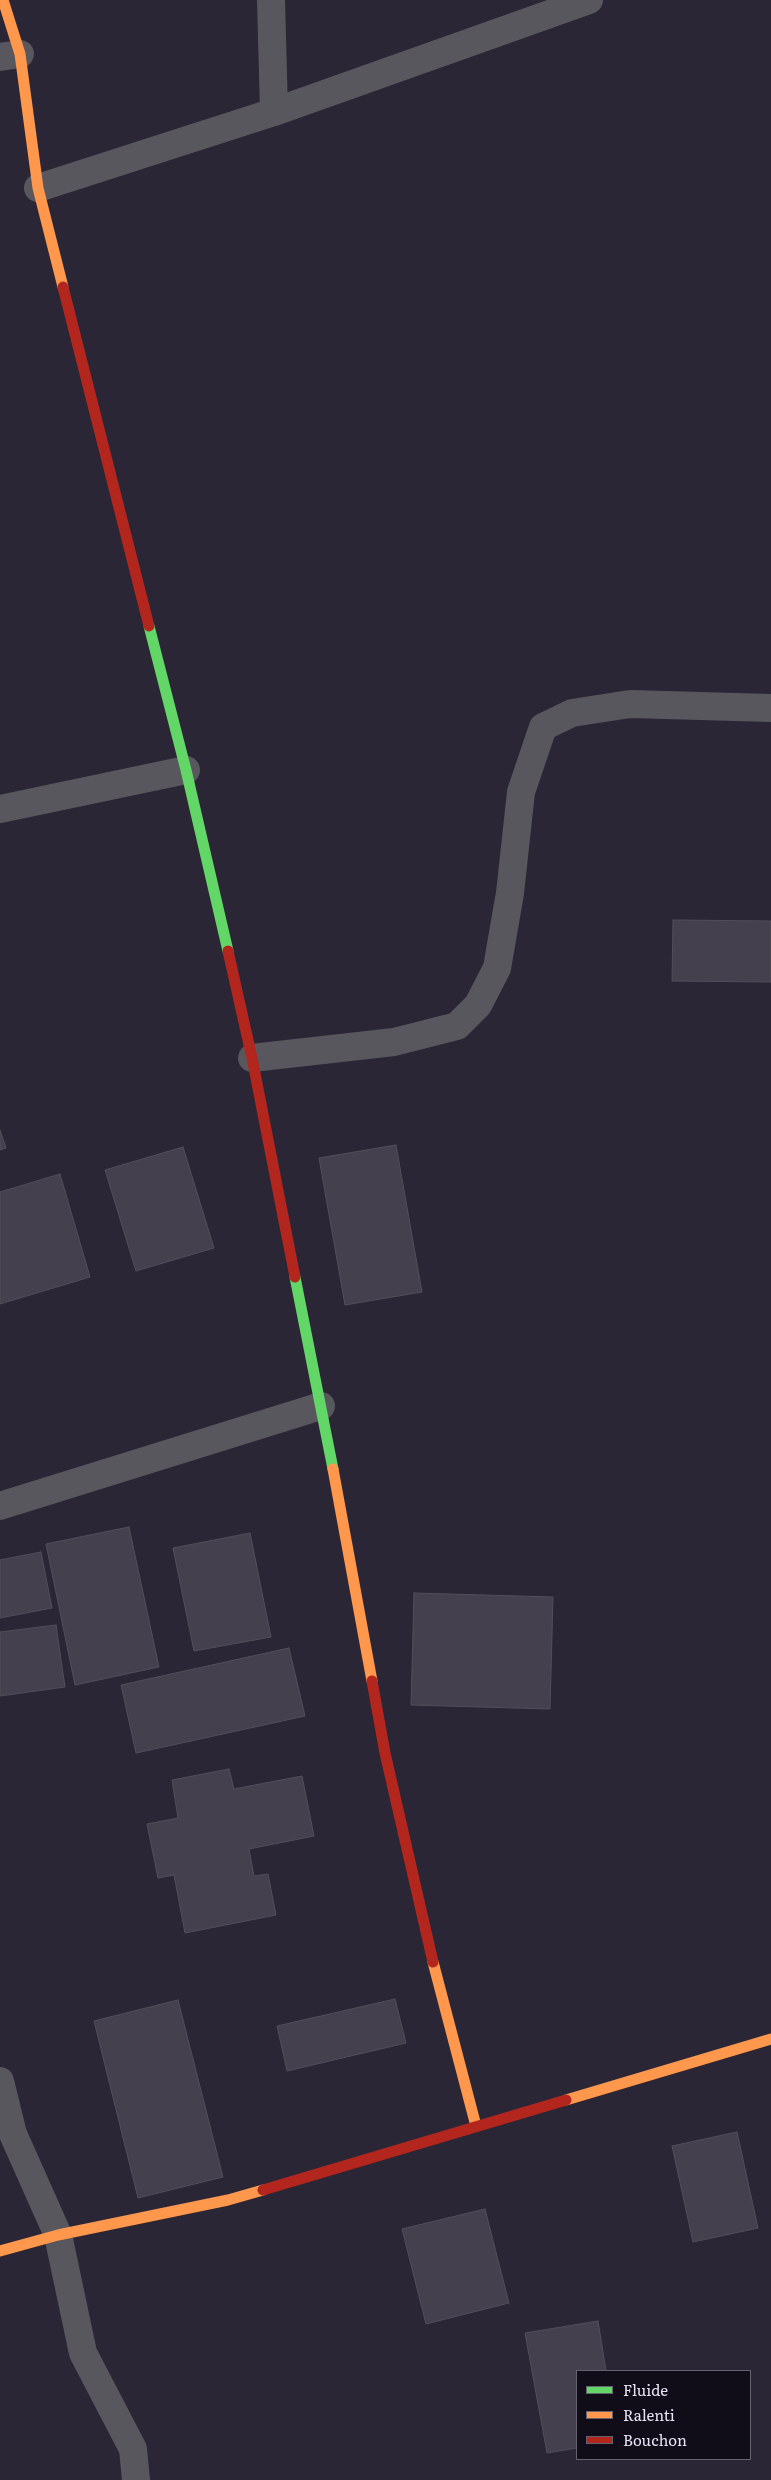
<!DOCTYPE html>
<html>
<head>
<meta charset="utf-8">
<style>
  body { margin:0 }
  #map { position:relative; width:771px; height:2480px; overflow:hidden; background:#2b2635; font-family:Literata,serif }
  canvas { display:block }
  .legend { position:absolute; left:576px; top:2370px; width:175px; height:90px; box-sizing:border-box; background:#100d18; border:1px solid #666371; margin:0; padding:6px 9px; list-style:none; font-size:15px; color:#e8e4f6 }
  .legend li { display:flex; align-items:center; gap:10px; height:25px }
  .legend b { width:25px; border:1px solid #666371 }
</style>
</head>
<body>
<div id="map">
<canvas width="771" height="2480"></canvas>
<ul class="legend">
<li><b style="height:6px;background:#63d668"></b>Fluide</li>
<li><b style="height:6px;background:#ff974d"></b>Ralenti</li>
<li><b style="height:6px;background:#b3261e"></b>Bouchon</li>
</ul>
</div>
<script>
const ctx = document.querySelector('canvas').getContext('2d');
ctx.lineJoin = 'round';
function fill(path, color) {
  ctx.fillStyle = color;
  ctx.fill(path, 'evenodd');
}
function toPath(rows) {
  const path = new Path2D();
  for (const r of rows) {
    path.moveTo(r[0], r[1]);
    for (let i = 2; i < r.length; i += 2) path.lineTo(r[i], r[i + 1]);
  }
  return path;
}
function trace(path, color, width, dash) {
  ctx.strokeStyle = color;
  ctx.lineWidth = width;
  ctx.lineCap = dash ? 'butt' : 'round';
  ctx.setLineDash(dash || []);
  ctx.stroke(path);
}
const building = toPath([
  [673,920,771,921,771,982,672,981,673,920],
  [0,1130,6,1148,0,1150,0,1130],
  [396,1145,422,1292,345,1305,319,1158,396,1145],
  [183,1147,214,1248,136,1271,105,1170,183,1147],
  [60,1174,90,1277,0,1304,0,1192,60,1174],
  [129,1527,159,1667,75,1685,46,1544,129,1527],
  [250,1533,271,1637,194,1651,173,1548,250,1533],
  [41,1552,52,1608,0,1618,0,1560,41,1552],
  [414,1593,553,1597,550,1709,411,1705,414,1593],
  [56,1625,65,1687,0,1696,0,1632,56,1625],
  [289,1648,305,1716,136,1753,121,1685,289,1648],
  [229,1769,234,1789,302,1776,314,1836,249,1849,254,1876,268,1874,276,1915,185,1933,174,1875,158,1878,147,1824,178,1818,172,1780,229,1769],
  [395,1999,406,2043,287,2071,277,2026,395,1999],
  [178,2000,223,2177,138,2198,94,2021,178,2000],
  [737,2132,758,2228,693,2242,672,2146,737,2132],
  [485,2209,509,2303,426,2324,402,2229,485,2209],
  [598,2321,606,2371,577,2371,577,2448,547,2453,525,2333,598,2321]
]);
fill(building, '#44404d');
trace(building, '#524e5b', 1);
trace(toPath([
  [271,0,274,112],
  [0,57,20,54],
  [38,188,274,112,589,0],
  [0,809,186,770],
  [252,1058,394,1042,457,1026,478,1005,497,968,510,893,521,792,543,727,572,713,630,704,771,708],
  [0,1506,321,1406],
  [0,2081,13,2134,58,2235,83,2353,133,2449,136,2480]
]), '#59575e', 28);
trace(toPath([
  [149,626,186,770,228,951],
  [295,1277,333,1469]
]), '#63d668', 11);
trace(toPath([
  [3,0,20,54,38,188,63,287],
  [333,1469,372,1681],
  [433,1962,476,2126],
  [566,2100,771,2039],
  [0,2251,58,2235,228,2200,263,2190]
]), '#ff974d', 11);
trace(toPath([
  [63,287,149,626],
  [228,951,252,1058,295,1277],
  [372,1681,385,1753,433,1962],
  [263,2190,566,2100]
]), '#b3261e', 11);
</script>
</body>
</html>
